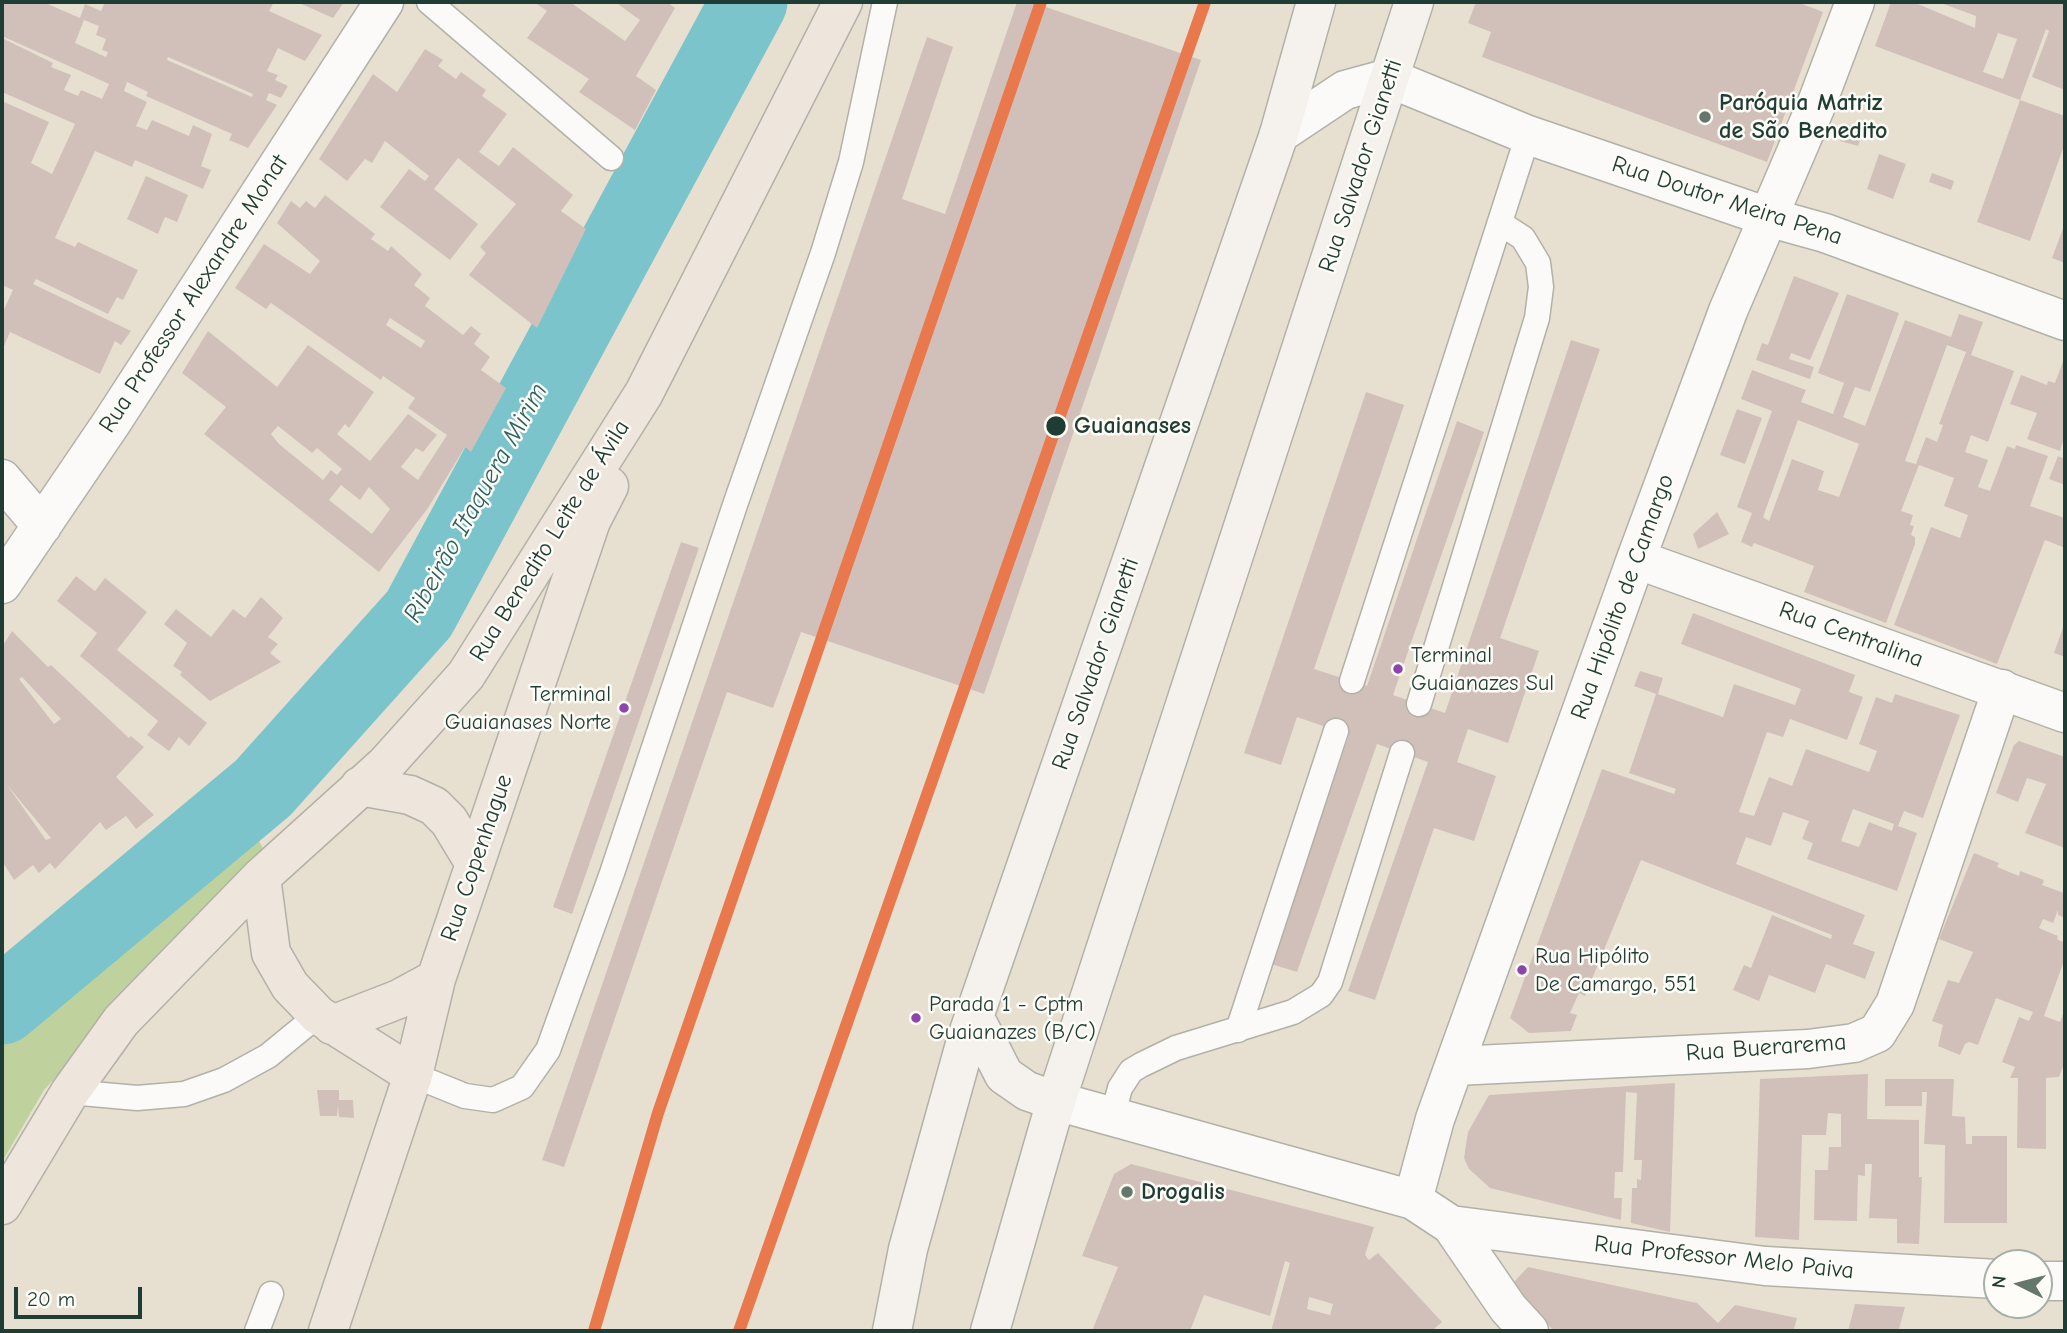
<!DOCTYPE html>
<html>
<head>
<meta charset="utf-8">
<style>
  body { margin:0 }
  #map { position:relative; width:2067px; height:1333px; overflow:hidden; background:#e7e0d1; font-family:"Comic Neue",sans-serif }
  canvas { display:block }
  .frame { position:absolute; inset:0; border:4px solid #1f3d34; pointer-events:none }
  .north { position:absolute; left:1983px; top:1249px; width:70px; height:70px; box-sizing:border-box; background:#fdfcf7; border:2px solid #a4b0a9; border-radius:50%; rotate:276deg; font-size:19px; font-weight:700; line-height:28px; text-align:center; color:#1f3d34 }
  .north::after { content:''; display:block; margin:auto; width:24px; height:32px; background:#65766b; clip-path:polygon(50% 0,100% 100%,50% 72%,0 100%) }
  .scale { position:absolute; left:14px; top:1287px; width:128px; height:32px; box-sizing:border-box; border:4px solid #1f3d34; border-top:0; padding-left:9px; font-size:21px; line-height:24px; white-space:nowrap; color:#1f3d34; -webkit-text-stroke:5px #fdfcf7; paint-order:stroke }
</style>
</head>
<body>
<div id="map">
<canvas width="2067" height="1333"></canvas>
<div class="frame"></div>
<div class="north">N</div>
<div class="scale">20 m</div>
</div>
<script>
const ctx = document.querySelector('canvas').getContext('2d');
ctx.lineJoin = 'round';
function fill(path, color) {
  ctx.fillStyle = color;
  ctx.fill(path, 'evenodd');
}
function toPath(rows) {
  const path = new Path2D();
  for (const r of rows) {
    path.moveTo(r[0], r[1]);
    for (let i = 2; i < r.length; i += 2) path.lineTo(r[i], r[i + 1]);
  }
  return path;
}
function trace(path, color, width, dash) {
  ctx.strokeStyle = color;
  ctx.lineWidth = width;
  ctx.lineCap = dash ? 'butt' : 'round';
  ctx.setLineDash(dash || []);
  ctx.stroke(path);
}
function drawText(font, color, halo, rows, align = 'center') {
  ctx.font = font + ' "Comic Neue",sans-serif';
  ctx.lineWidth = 5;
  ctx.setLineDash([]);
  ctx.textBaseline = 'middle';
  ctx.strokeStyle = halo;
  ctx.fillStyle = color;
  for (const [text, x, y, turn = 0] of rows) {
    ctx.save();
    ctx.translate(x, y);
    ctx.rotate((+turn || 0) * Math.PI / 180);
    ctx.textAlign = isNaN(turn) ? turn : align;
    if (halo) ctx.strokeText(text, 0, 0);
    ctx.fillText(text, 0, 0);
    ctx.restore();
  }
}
fill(toPath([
  [255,834,264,850,44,1090,2,1162,2,1035]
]), '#bfd29d');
trace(toPath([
  [2,1006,263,788,419,614,749,2]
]), '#7bc4cb', 77);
fill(toPath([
  [2,2,43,2,80,18,85,4,101,11,105,2,274,2,269,11,322,35,305,61,278,48,267,71,278,75,275,80,288,86,281,98,269,93,266,100,277,105,248,148,229,140,232,134,146,96,148,92,127,82,124,91,147,102,136,126,147,130,152,120,189,136,193,125,212,134,201,166,211,170,203,189,135,160,132,167,95,151,55,238,75,247,78,242,138,270,123,300,117,297,108,314,36,279,33,284,131,331,121,345,115,341,100,374,10,332,2,351,2,314,13,290,2,285,2,101,49,122,31,163,52,174,75,124,2,92,2,44,4,39,53,63,51,67,71,75,64,90,78,96,81,90,102,99,109,84,2,36],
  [84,20,99,26,96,35,106,39,102,50,108,52,106,57,75,43],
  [168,57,253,94,252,97,167,60],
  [297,2,344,2,333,18],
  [534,2,570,2,625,41,640,20,615,2,667,2,675,8,636,76,656,90,635,130,579,92,589,79,527,38,547,11],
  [1017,2,1031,2,1201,60,984,694,801,632,773,708,727,692,564,1167,542,1160,927,37,953,47,902,199,945,214],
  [1476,2,1797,2,1823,12,1767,162,1482,57,1491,32,1468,23],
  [1891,2,1913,2,1975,28,1976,16,1938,2,2065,2,2065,90,2032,77,2049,31,2046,29,2020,100,1875,46],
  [1998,33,2017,39,2003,79,1983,72],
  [425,49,443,60,438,66,456,79,461,72,486,90,482,96,507,114,479,152,499,166,513,147,573,195,561,211,586,229,537,328,469,275,486,253,480,247,516,204,458,158,434,189,478,224,450,260,380,207,409,169,425,181,429,176,385,141,372,163,365,159,347,181,319,159,373,74,397,92],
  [2020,100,2065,116,2065,143,2030,241,1977,222],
  [1847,124,1864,130,1858,146,1840,141],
  [1879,154,1906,164,1893,199,1867,189],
  [1932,173,1954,181,1951,190,1929,182],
  [146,176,188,195,177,222,165,217,158,234,127,219],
  [325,195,375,234,371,239,388,251,391,246,422,274,414,285,430,298,425,306,463,335,471,326,481,334,474,344,490,357,481,370,506,388,471,452,465,447,428,508,379,572,204,434,226,407,182,373,208,331,277,387,308,345,374,392,349,428,345,424,337,434,370,461,408,414,437,435,423,452,416,448,401,467,418,480,447,435,408,408,415,398,383,376,381,380,271,303,266,309,235,288,264,244,310,274,320,261,277,223,291,201,300,208,306,201,315,208],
  [390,318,425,341,421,348,386,325],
  [278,426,312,453,317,448,342,469,337,475,331,470,323,480,279,444,271,434],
  [341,485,360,500,369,487,390,509,372,534,329,500],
  [2065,223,2065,263,2052,258],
  [1794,276,1839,293,1810,360,1791,353,1789,359,1814,367,1810,379,1756,360,1762,343,1768,345],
  [1847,294,1899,313,1870,392,1855,387,1843,417,1865,426,1905,320,1951,337,1959,314,1983,322,1971,355,2014,371,1988,442,1971,435,1965,452,1988,460,1978,487,1990,491,2007,446,2015,449,2016,445,2048,456,2030,506,2065,518,2065,548,2045,540,1997,664,1894,625,1931,527,1960,538,1968,515,1944,506,1954,478,1919,465,1901,511,1913,515,1910,525,1914,526,1911,535,1915,537,1915,544,1886,623,1804,592,1814,566,1754,543,1752,547,1741,542,1752,513,1737,507,1772,411,1741,399,1752,370,1806,390,1801,402,1833,414,1844,383,1818,373],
  [1947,345,1966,352,1939,424,1943,425,1937,442,1926,437,1916,464,1905,461],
  [1798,420,1859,444,1839,497,1818,490,1824,471,1792,459,1769,521,1763,517],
  [1571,340,1600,349,1500,638,1539,651,1508,743,1468,729,1457,762,1496,776,1474,841,1434,828,1375,1000,1348,991,1428,762,1377,744,1297,972,1271,964,1349,735,1297,717,1281,765,1244,753,1366,392,1404,405,1314,669,1367,686,1457,421,1484,432,1393,695,1445,713],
  [2065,356,2065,435,2060,451,2027,439,2037,413,2010,404,2021,375,2047,385,2048,381,2055,383],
  [1737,409,1762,418,1745,464,1720,455],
  [2058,456,2065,459,2065,485,2049,479],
  [1717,512,1729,534,1698,549,1693,534],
  [681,542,699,548,572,914,553,907],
  [76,576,95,591,105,578,147,612,117,650,207,723,189,746,179,737,169,751,147,735,158,721,80,656,97,633,57,601],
  [261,597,283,618,268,637,278,644,270,653,281,662,210,701,180,675,182,672,173,666,187,643,164,624,176,609,211,637,233,609,245,618],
  [1693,613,1855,675,1849,692,1863,697,1847,740,1790,719,1783,737,1767,732,1739,812,1754,816,1769,777,1792,786,1806,749,1869,772,1877,751,1859,744,1876,697,1892,703,1895,694,1960,715,1923,818,1904,811,1898,826,1917,833,1897,891,1807,859,1813,843,1802,839,1809,821,1783,812,1771,846,1746,837,1736,864,1865,915,1853,944,1875,952,1865,979,1826,964,1815,993,1769,975,1759,1001,1733,990,1744,965,1751,968,1772,915,1831,939,1832,935,1641,860,1585,996,1579,993,1570,1013,1577,1015,1571,1031,1529,1033,1510,1018,1602,769,1674,794,1676,789,1629,773,1656,694,1634,686,1640,671,1663,678,1658,694,1723,717,1734,684,1795,705,1801,689,1681,644],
  [1853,809,1894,824,1892,831,1869,822,1859,847,1841,841],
  [2065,622,2065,657,2054,653],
  [12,631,48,667,51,665,129,738,131,736,144,747,116,777,154,815,136,829,126,816,106,830,100,822,55,869,50,863,39,873,33,865,14,880,2,861,2,647],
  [22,677,61,719,54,724,19,679],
  [7,785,51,838,46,840],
  [2019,741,2065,757,2065,848,2025,833,2046,784,2027,778,2018,802,1996,793,2014,745],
  [1974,853,1999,863,1997,867,2019,876,2020,871,2044,880,2042,885,2064,893,2065,918,2058,915,2058,910,2053,923,2043,919,2039,928,2058,936,2057,939,2065,943,2065,958,2044,1016,2060,1022,2065,1008,2065,1061,2059,1077,2046,1078,2046,1149,2017,1148,2018,1078,2010,1078,2015,1067,2002,1062,2019,1017,2029,1021,2033,1012,1996,998,1978,1045,1969,1042,1965,1044,1960,1055,1938,1046,1943,1025,1932,1021,1948,980,1959,983,1973,952,1939,939],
  [1868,1074,1867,1119,1919,1120,1919,1177,1922,1177,1919,1244,1897,1243,1897,1219,1869,1218,1872,1164,1865,1164,1865,1176,1858,1175,1857,1221,1814,1220,1815,1170,1828,1170,1829,1147,1841,1147,1841,1114,1828,1113,1826,1135,1802,1135,1799,1240,1755,1237,1760,1079],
  [1885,1079,1954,1079,1952,1116,1965,1117,1966,1144,1972,1144,1972,1136,2007,1136,2007,1223,1944,1223,1945,1145,1924,1144,1927,1092,1922,1092,1922,1106,1885,1106],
  [1675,1083,1670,1232,1631,1223,1632,1188,1637,1188,1637,1179,1641,1180,1642,1160,1634,1160,1637,1093,1626,1092,1623,1172,1615,1172,1614,1198,1622,1198,1621,1220,1490,1188,1469,1169,1464,1158,1468,1132,1489,1095],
  [317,1090,339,1090,339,1100,353,1100,354,1118,339,1117,338,1106,337,1116,320,1116],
  [1131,1164,1374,1227,1365,1255,1369,1260,1378,1253,1442,1322,1432,1331,1271,1331,1290,1263,1285,1261,1270,1316,1204,1295,1190,1331,1092,1331,1118,1267,1082,1256,1114,1174],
  [1309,1297,1333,1304,1330,1315,1307,1309],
  [1528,1267,1697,1303,1718,1323,1735,1305,1797,1318,1794,1329,1800,1331,1554,1331,1511,1285],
  [1855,1304,1905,1307,1899,1329,1906,1331,1848,1331]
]), '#d1c0b9');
const lane = toPath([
  [429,2,611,158],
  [1352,681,1528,135],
  [1419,704,1537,318,1541,287,1538,263,1523,238,1500,223],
  [1238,1030,1336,731],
  [413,1075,465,1096,493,1100,522,1087,548,1050,612,873,736,502,823,253,851,162,885,2],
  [70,1092,137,1098,184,1094,224,1080,268,1056,318,1015],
  [1112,1118,1120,1088,1131,1071,1141,1065,1176,1048,1293,1012,1321,995,1330,982,1402,753],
  [257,1331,271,1294]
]);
const street = toPath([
  [1279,134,1345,90,1389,78,1528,135,1771,218,1825,233,2065,321],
  [2,479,42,526],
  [1636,559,2065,713],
  [2,584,112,422,384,2],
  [1455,1066,1808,1049,1854,1043,1877,1033,1895,1004,2002,689],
  [1056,1101,1413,1200,1451,1225,1508,1308,1529,1331],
  [1413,1200,1435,1119,1636,559,1728,311,1815,108,1855,2],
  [1451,1225,1765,1266,1997,1279],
  [2039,1281,2065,1281]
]);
const secondary = toPath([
  [974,1016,1004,1075,1027,1091,1056,1101],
  [892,1331,908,1249,967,1037,1279,134,1316,2],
  [990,1331,1056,1101,1414,2]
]);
const primary = toPath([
  [360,786,410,795,434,806,449,821,475,864],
  [261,877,271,953,290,986,318,1015,413,1075],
  [332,1025,399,999,436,979],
  [2,1205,70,1092,121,1021,261,877,386,764,466,675,644,393,843,2],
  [328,1331,413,1075,436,979,591,521,609,486]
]);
trace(lane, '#b2b1a7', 27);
trace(street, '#b2b1a7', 41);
trace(secondary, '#b2b1a7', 41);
trace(primary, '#b2b1a7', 41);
trace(lane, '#fbfaf8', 24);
trace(street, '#fbfaf8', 38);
trace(secondary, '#f5f2ee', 38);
trace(primary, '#eee5dd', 38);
trace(toPath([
  [594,1331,658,1113,1041,2],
  [739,1331,1205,2]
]), '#e9784d', 12);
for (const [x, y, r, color] of [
  [1705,117,7,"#65766b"],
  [1056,426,11,"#1f3d34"],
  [1398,669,6,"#8e44ad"],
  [624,708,6,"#8e44ad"],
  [1522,970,6,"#8e44ad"],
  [916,1018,6,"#8e44ad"],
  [1127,1192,7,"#65766b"]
]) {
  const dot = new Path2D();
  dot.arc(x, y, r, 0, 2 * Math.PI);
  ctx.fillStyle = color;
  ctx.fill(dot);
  trace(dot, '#fdfcf7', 2.5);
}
drawText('22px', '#1f3d34', '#fdfcf7', [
  ["Terminal",1411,656],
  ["Guaianazes Sul",1411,684],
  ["Terminal",611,695,"right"],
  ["Guaianases Norte",611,723,"right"],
  ["Rua Hipólito",1535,957],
  ["De Camargo, 551",1535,985],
  ["Parada 1 - Cptm",929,1005],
  ["Guaianazes (B/C)",929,1033]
], 'left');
drawText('bold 24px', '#1f3d34', '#fdfcf7', [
  ["Paróquia Matriz",1719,103],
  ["de São Benedito",1719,131],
  ["Drogalis",1141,1192]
], 'left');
drawText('24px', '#1f3d34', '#fdfcf7', [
  ["Rua Salvador Gianetti",1361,166,-72],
  ["Rua Doutor Meira Pena",1727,201,18],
  ["Rua Professor Alexandre Monat",194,294,-57],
  ["Rua Benedito Leite de Ávila",550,541,-58],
  ["Rua Hipólito de Camargo",1623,597,-70],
  ["Rua Centralina",1851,635,20],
  ["Rua Salvador Gianetti",1096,664,-71],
  ["Rua Copenhague",477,858,-71],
  ["Rua Buerarema",1766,1048,-4],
  ["Rua Professor Melo Paiva",1724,1258,6]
]);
drawText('bold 24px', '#1f3d34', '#fdfcf7', [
  ["Guaianases",1074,426]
], 'left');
drawText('italic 26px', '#2d6261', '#fdfcf7', [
  ["Ribeirão Itaquera Mirim",476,503,-61]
]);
</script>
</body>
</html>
